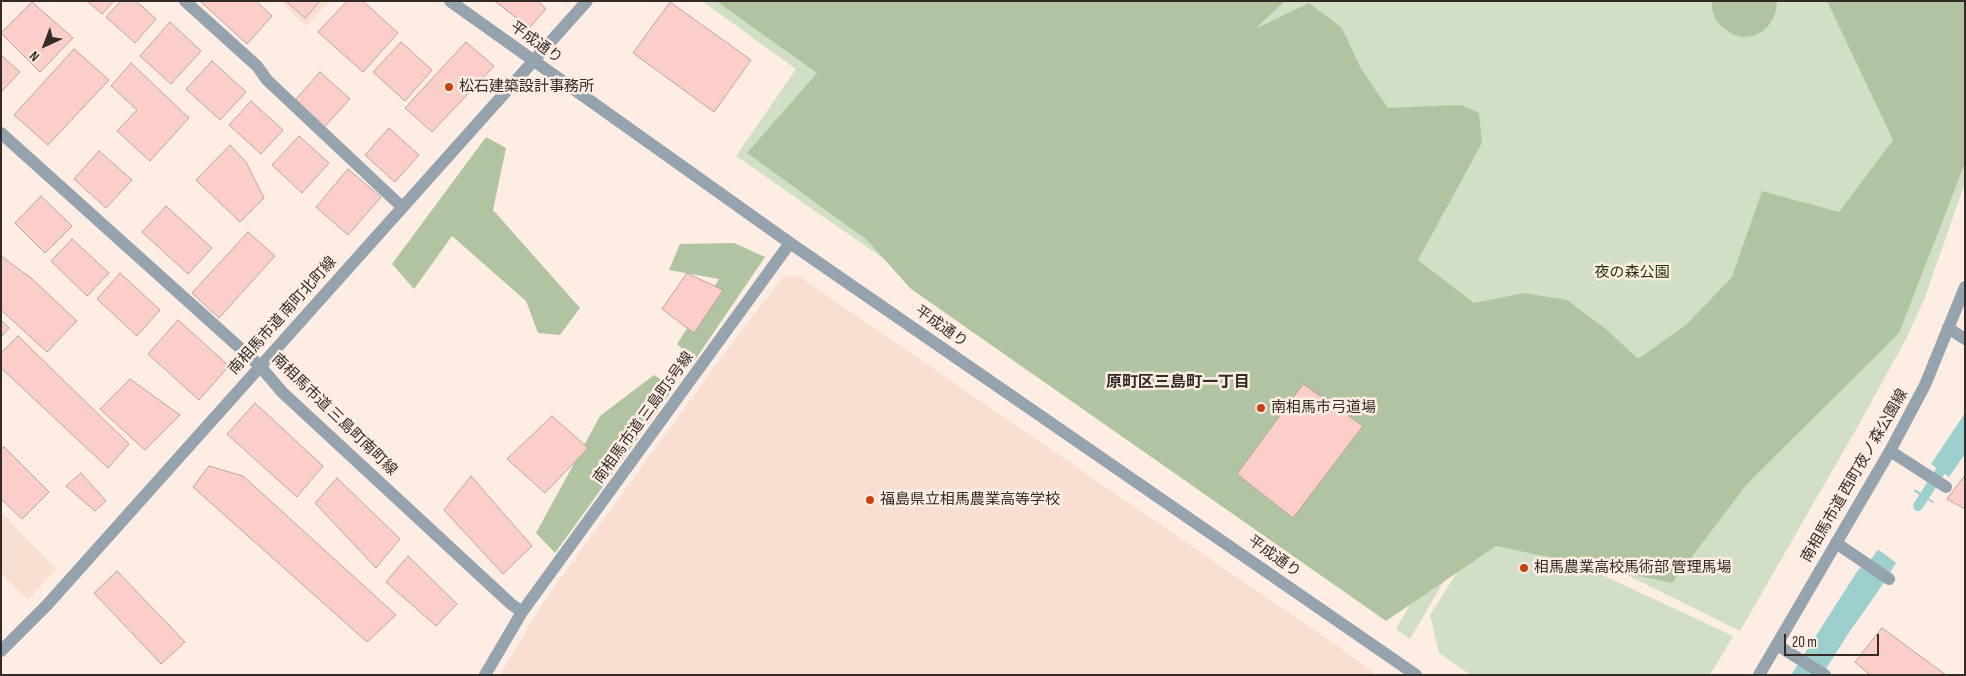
<!DOCTYPE html>
<html>
<head>
<meta charset="utf-8">
<style>
  body { margin:0 }
  #map { position:relative; width:1966px; height:676px; overflow:hidden; background:#feede3; font-family:"Sofia Sans Condensed",sans-serif }
  canvas { display:block }
  .frame { position:absolute; inset:0; border:2px solid #322b28; pointer-events:none }
  .north { position:absolute; left:20px; top:20px; width:50px; height:50px; -webkit-text-stroke:4px #feede3; paint-order:stroke; rotate:223deg; font-size:14px; font-weight:700; line-height:20px; text-align:center; color:#322b28 }
  .north::after { content:''; display:block; margin:auto; width:18px; height:22px; background:#322b28; clip-path:polygon(50% 0,100% 100%,50% 72%,0 100%) }
  .scale { position:absolute; left:1784px; top:634px; width:95px; height:22px; box-sizing:border-box; border:2px solid #322b28; border-top:0; padding-left:6px; font-size:15px; line-height:18px; white-space:nowrap; color:#322b28; -webkit-text-stroke:4px #feede3; paint-order:stroke }
</style>
</head>
<body>
<div id="map">
<canvas width="1966" height="676"></canvas>
<div class="frame"></div>
<div class="north">N</div>
<div class="scale">20 m</div>
</div>
<script>
const ctx = document.querySelector('canvas').getContext('2d');
ctx.lineJoin = 'round';
function fill(path, color) {
  ctx.fillStyle = color;
  ctx.fill(path, 'evenodd');
}
function toPath(rows) {
  const path = new Path2D();
  for (const r of rows) {
    path.moveTo(r[0], r[1]);
    for (let i = 2; i < r.length; i += 2) path.lineTo(r[i], r[i + 1]);
  }
  return path;
}
function trace(path, color, width, dash) {
  ctx.strokeStyle = color;
  ctx.lineWidth = width;
  ctx.lineCap = dash ? 'butt' : 'round';
  ctx.setLineDash(dash || []);
  ctx.stroke(path);
}
function drawText(font, color, halo, rows, align = 'center') {
  ctx.font = font + ' "Sofia Sans Condensed","Noto Sans JP",sans-serif';
  ctx.lineWidth = 5;
  ctx.setLineDash([]);
  ctx.textBaseline = 'middle';
  ctx.strokeStyle = halo;
  ctx.fillStyle = color;
  for (const [text, x, y, turn = 0] of rows) {
    ctx.save();
    ctx.translate(x, y);
    ctx.rotate((+turn || 0) * Math.PI / 180);
    ctx.textAlign = isNaN(turn) ? turn : align;
    if (halo) ctx.strokeText(text, 0, 0);
    ctx.fillText(text, 0, 0);
    ctx.restore();
  }
}
fill(toPath([
  [280,1,330,1,306,26],
  [797,275,1359,661,1376,675,500,675,544,601,732,343,782,278],
  [1,512,56,569,28,600,1,573]
]), '#f8dfd2');
fill(toPath([
  [702,1,1965,1,1965,183,1925,297,1907,337,1858,426,1740,631,1488,506,1410,639,1396,629,1466,506,900,270,736,156,796,69],
  [1489,522,1733,636,1710,675,1471,675,1439,653,1430,615]
]), '#d1dfc6');
fill(toPath([
  [716,1,1285,1,1255,29,1309,3,1342,28,1361,69,1388,108,1461,105,1479,113,1482,143,1418,260,1474,303,1524,293,1567,300,1607,330,1638,359,1686,325,1732,277,1762,191,1839,212,1893,140,1827,1,1965,1,1965,163,1899,333,1747,484,1672,583,1496,546,1386,621,911,289,867,240,747,153,817,73],
  [1712,1,1776,1,1777,4,1775,14,1770,24,1763,31,1753,36,1742,37,1732,34,1723,28,1716,20,1712,10],
  [486,137,506,148,493,210,580,308,560,335,538,333,526,301,452,236,414,289,392,264],
  [734,243,765,257,695,360,677,344,719,279,669,270,680,244],
  [654,375,674,388,555,553,536,533,600,416]
]), '#b1c4a2');
fill(toPath([
  [1965,413,1965,454,1949,477,1931,464],
  [1915,489,1934,502,1881,587,1848,634,1822,675,1791,675,1858,570,1872,558,1896,523]
]), '#9dcfcf');
fill(toPath([
  [1912,490,1936,505,1898,564,1876,548,1894,522]
]), '#feede3');
trace(toPath([
  [1918,506,1947,461]
]), '#9dcfcf', 10);
const building = toPath([
  [87,1,114,1,102,14,87,1],
  [121,1,136,1,156,19,135,43,106,17,121,1],
  [200,1,256,1,272,16,247,44,200,1],
  [286,1,320,1,305,18,286,1],
  [347,1,363,1,398,33,363,72,318,32,347,1],
  [495,1,538,1,546,9,529,28,495,1],
  [32,2,73,38,40,72,1,33,32,2],
  [670,2,751,60,714,112,633,53,670,2],
  [170,22,201,51,171,84,140,56,170,22],
  [401,42,432,70,405,101,373,72,401,42],
  [466,42,494,66,432,132,405,108,466,42],
  [74,49,109,80,48,145,14,115,74,49],
  [1,55,20,72,1,92,1,55],
  [212,61,246,92,220,120,186,89,212,61],
  [131,63,189,118,150,161,117,131,137,110,111,86,131,63],
  [320,72,350,99,324,127,295,100,320,72],
  [251,101,283,130,261,154,229,125,251,101],
  [389,128,419,155,395,182,365,155,389,128],
  [299,136,329,163,302,193,272,165,299,136],
  [230,145,246,162,264,198,240,222,196,180,230,145],
  [99,151,132,180,106,208,74,179,99,151],
  [348,169,381,197,348,235,316,207,348,169],
  [41,196,72,226,45,253,15,223,41,196],
  [166,206,212,248,188,274,142,232,166,206],
  [248,232,275,256,219,318,192,293,248,232],
  [72,239,109,273,87,296,51,261,72,239],
  [1,256,31,278,77,321,47,352,1,310,1,256],
  [120,273,160,310,137,336,97,299,120,273],
  [687,273,723,290,694,333,662,309,687,273],
  [1,320,9,328,1,337,1,320],
  [178,320,229,366,199,400,148,354,178,320],
  [18,336,129,444,108,468,1,368,1,353,18,336],
  [130,379,180,415,145,450,100,409,130,379],
  [1303,384,1363,426,1293,518,1237,474,1303,384],
  [255,403,323,466,297,497,227,434,255,403],
  [552,416,588,448,545,493,507,459,552,416],
  [4,447,49,492,22,519,1,499,1,449,4,447],
  [209,466,243,476,396,615,367,642,193,487,209,466],
  [81,473,106,501,95,511,66,486,81,473],
  [1965,475,1965,509,1947,499,1965,475],
  [471,476,532,546,503,574,444,510,471,476],
  [337,478,400,539,376,568,315,503,337,478],
  [408,556,457,604,436,626,386,582,408,556],
  [117,571,185,642,161,664,94,593,117,571],
  [1882,628,1946,675,1870,675,1855,662,1882,628]
]);
fill(building, '#fbcec9');
trace(building, '#b7a4a2', 1);
trace(toPath([
  [185,1,257,66,267,80,402,207],
  [1890,451,1946,487],
  [1836,543,1889,579],
  [1777,645,1825,675]
]), '#94a3ae', 12);
trace(toPath([
  [1,133,260,366,282,392,511,604,522,612,485,675],
  [1948,328,1965,339],
  [522,612,790,243],
  [1,651,47,605,587,1]
]), '#94a3ae', 12);
trace(toPath([
  [450,1,790,243,1416,675],
  [1759,675,1890,451,1925,385,1965,287]
]), '#94a3ae', 12);
for (const [x, y, r, color] of [
  [449,87,5,"#ca4211"],
  [1261,408,5,"#ca4211"],
  [870,500,5,"#ca4211"],
  [1524,568,5,"#ca4211"]
]) {
  const dot = new Path2D();
  dot.arc(x, y, r, 0, 2 * Math.PI);
  ctx.fillStyle = color;
  ctx.fill(dot);
  trace(dot, '#feede3', 2);
}
drawText('15px', '#322b28', '#feede3', [
  ["平成通り",536,43,36],
  ["南相馬市道 南町北町線",283,316,-48],
  ["平成通り",941,327,35],
  ["南相馬市道 三島町南町線",334,415,44],
  ["南相馬市道 三島町5号線",644,418,-54],
  ["南相馬市道 西町夜ノ森公園線",1855,476,-60],
  ["平成通り",1274,557,35]
]);
drawText('15px', '#322b28', '#feede3', [
  ["松石建築設計事務所",459,87],
  ["南相馬市弓道場",1271,408],
  ["福島県立相馬農業高等学校",880,500],
  ["相馬農業高校馬術部 管理馬場",1534,568]
], 'left');
drawText('15px', '#1b3200', '#feede3', [
  ["夜の森公園",1632,273]
]);
drawText('bold 16px', '#322b28', '#feede3', [
  ["原町区三島町一丁目",1178,383]
]);
</script>
</body>
</html>
